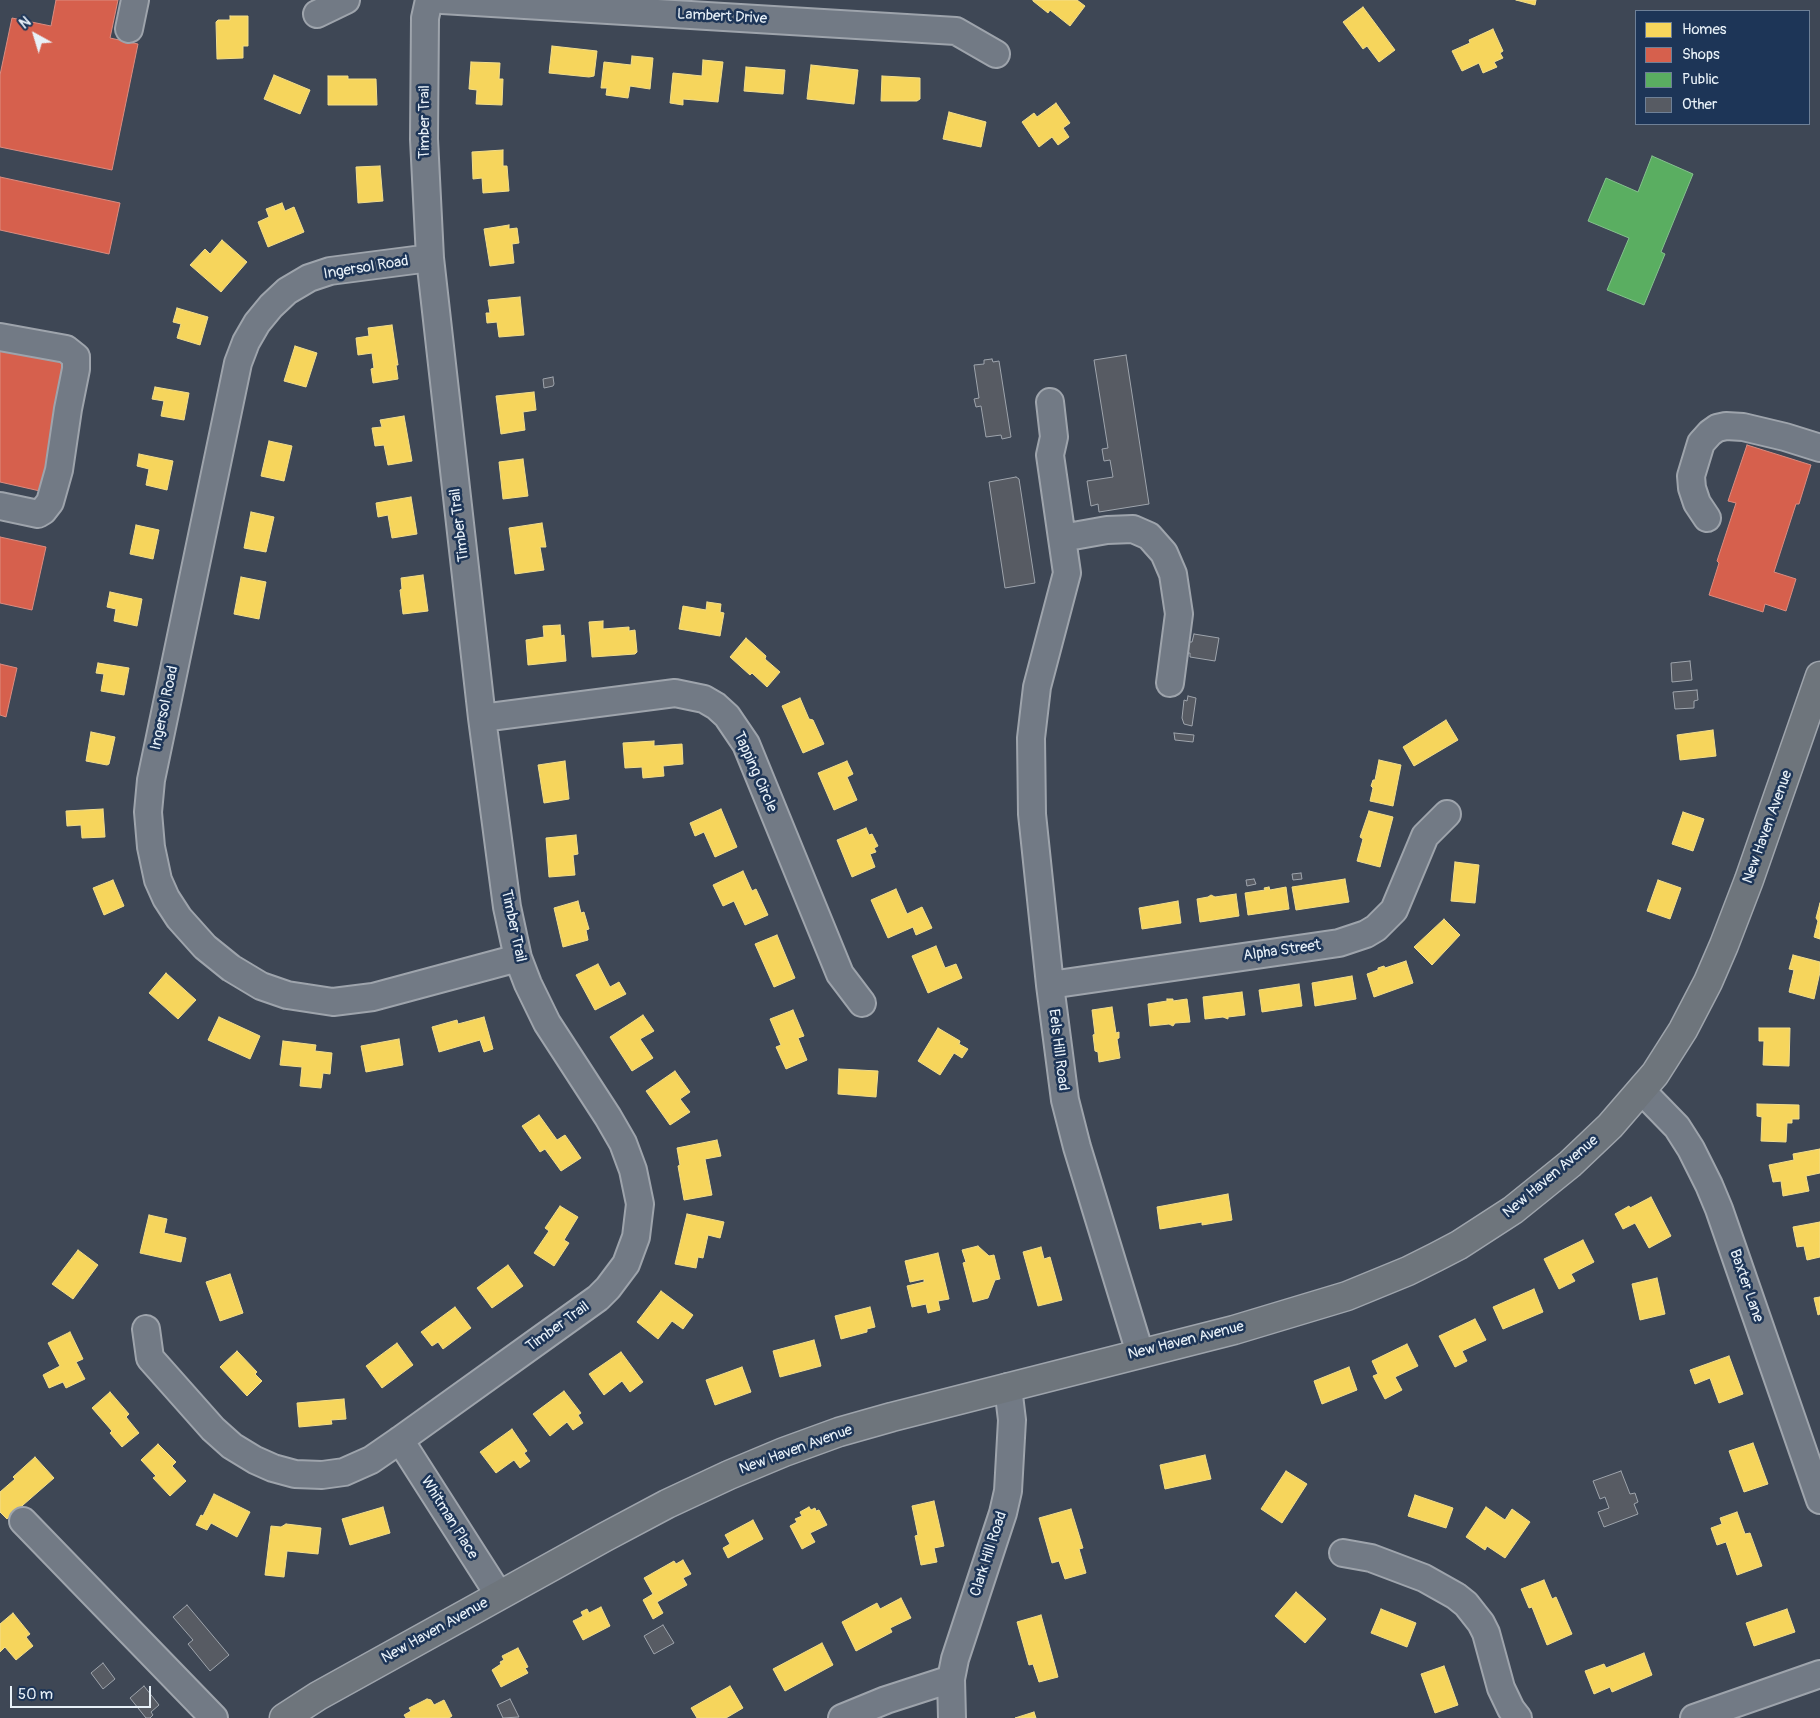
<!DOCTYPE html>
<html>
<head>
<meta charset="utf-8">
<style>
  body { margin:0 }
  #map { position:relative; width:1820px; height:1718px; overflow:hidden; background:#3e4755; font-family:Pangolin,sans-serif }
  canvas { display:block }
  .legend { position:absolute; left:1635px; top:10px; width:175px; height:115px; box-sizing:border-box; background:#1d3557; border:1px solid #6e8097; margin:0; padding:6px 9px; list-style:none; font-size:15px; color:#e8f1f8 }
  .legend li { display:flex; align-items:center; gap:10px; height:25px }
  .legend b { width:25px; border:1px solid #6e8097 }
  .north { position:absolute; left:10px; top:10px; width:50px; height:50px; -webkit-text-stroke:4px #1d3557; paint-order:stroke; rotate:321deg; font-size:14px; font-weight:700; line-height:20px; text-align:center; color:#e8f1f8 }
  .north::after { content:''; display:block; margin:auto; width:18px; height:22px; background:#e8f1f8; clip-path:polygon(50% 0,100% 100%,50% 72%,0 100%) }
  .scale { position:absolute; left:10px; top:1686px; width:141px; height:22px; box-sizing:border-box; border:2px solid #e8f1f8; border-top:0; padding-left:6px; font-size:15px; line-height:18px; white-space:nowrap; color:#e8f1f8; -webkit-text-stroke:4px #1d3557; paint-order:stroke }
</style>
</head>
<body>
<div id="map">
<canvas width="1820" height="1718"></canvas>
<ul class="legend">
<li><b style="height:14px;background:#f6d55c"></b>Homes</li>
<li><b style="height:14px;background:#d6604d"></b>Shops</li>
<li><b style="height:14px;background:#5aae61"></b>Public</li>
<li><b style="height:14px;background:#575b63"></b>Other</li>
</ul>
<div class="north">N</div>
<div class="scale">50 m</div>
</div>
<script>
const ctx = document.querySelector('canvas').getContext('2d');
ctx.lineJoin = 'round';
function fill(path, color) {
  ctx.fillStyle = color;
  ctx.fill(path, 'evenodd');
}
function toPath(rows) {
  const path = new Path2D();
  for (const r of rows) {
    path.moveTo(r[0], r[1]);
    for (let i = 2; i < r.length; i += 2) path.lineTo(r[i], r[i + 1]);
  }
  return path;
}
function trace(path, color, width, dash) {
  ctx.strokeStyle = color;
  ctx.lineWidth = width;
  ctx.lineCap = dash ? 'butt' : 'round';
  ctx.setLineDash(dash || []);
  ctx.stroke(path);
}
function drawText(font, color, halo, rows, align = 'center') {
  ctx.font = font + ' Pangolin,sans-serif';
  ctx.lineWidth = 5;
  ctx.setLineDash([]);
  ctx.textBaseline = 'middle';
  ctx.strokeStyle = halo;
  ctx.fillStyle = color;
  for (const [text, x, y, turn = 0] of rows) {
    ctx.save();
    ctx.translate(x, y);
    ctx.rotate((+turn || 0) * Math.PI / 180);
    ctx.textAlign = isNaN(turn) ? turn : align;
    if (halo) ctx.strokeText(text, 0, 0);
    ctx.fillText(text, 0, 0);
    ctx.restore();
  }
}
const homes = toPath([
  [1033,0,1077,0,1085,6,1070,26,1050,10,1048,13,1033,1,1033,0],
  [1516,0,1536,0,1535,5,1516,0],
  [1363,7,1395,50,1379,62,1367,46,1363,49,1343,22,1363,7],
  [230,16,248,16,248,46,243,46,243,58,217,59,216,22,218,20,230,20,230,16],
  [1493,29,1503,51,1500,53,1503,58,1494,62,1497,67,1483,73,1479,63,1462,71,1452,51,1470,43,1469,40,1493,29],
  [552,46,597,51,594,76,589,77,549,73,552,46],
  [632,56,653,58,650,89,630,86,628,98,606,95,607,88,601,88,604,62,631,65,632,56],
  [703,60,723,62,718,102,683,99,683,105,670,103,673,73,702,76,703,60],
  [471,62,500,63,499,79,503,79,502,105,476,104,477,90,469,89,471,62],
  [811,65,858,70,854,104,807,99,811,65],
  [746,67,785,70,783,94,744,91,746,67],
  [274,75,310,90,300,114,264,99,274,75],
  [328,76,348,76,348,79,376,79,377,105,328,105,328,76],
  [882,76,920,78,920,99,917,101,881,101,882,76],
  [1056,103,1070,123,1063,128,1069,137,1058,145,1052,137,1039,147,1022,122,1034,113,1037,117,1056,103],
  [949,112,986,122,981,147,943,139,949,112],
  [503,150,503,166,507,166,509,191,483,193,482,178,473,179,472,152,503,150],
  [380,166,383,201,358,203,356,167,380,166],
  [282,203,285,211,294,207,304,232,268,247,258,222,269,217,266,209,282,203],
  [509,225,509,229,517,228,519,243,512,244,514,263,490,266,484,229,509,225],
  [222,240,247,262,221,292,190,265,205,249,210,254,222,240],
  [520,297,524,335,499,337,497,322,487,323,486,313,490,313,488,300,520,297],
  [177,308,208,317,200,345,177,338,181,324,173,322,177,308],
  [392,325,398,365,396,365,398,379,373,383,371,369,374,368,372,353,358,355,356,338,369,336,368,328,392,325],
  [295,346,317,353,306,387,284,381,295,346],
  [155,387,189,393,184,420,161,416,164,401,152,399,155,387],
  [534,392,536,410,523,412,525,430,501,434,496,396,534,392],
  [404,416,412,461,388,465,384,445,375,446,372,428,382,427,380,420,404,416],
  [269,441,292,446,284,481,261,476,269,441],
  [139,454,173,461,167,490,146,485,149,469,137,466,139,454],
  [523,459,528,496,503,499,499,462,523,459],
  [411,497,417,534,392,538,388,515,378,517,376,503,411,497],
  [251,512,274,517,266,552,244,548,251,512],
  [542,523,546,547,540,547,544,570,515,574,509,528,542,523],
  [136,525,159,530,153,559,130,554,136,525],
  [423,575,428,611,403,614,400,590,402,589,401,578,423,575],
  [241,577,266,582,259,619,234,614,241,577],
  [110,592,142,599,137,626,114,621,116,609,107,607,110,592],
  [707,602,721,604,720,612,724,613,720,636,679,629,683,606,706,610,707,602],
  [603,621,603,629,629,627,629,631,635,630,637,652,635,654,592,657,589,622,603,621],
  [560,625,561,636,564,635,566,661,528,665,526,640,544,637,543,626,560,625],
  [746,638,766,656,765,659,780,672,767,687,752,673,750,675,730,657,746,638],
  [98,663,129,668,124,695,101,691,104,674,96,673,98,663],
  [800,698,809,719,813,720,824,744,803,753,782,706,800,698],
  [1446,720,1458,740,1414,766,1403,747,1446,720],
  [1713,730,1716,756,1680,760,1677,735,1713,730],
  [91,732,115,737,109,764,107,765,86,761,91,732],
  [654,741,654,746,682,744,683,764,663,766,664,776,643,778,642,767,625,768,623,743,654,741],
  [1379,760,1401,765,1393,806,1370,801,1373,788,1371,786,1373,780,1375,780,1379,760],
  [565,761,569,799,544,803,538,765,565,761],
  [847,761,853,774,847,777,857,800,834,810,818,773,847,761],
  [103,809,105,837,82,838,81,825,67,826,66,811,103,809],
  [721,809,737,847,715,857,704,832,695,836,690,823,721,809],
  [1369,811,1393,817,1380,867,1357,861,1363,839,1360,837,1369,811],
  [1683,812,1704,819,1693,851,1672,844,1683,812],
  [866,828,869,835,872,834,878,846,874,848,876,852,870,854,875,867,852,877,837,840,866,828],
  [576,835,578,854,573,855,575,875,549,877,546,838,576,835],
  [1455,862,1479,865,1475,903,1451,901,1455,862],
  [743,871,752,891,756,889,768,915,745,925,734,901,723,906,713,885,743,871],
  [1345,879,1349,902,1296,910,1292,887,1345,879],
  [113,880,124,906,104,915,93,888,113,880],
  [1658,880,1681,888,1670,919,1647,911,1658,880],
  [1269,887,1270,890,1286,887,1289,909,1248,915,1245,893,1265,890,1264,888,1269,887],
  [896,889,907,914,922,907,932,928,916,935,913,927,888,938,871,900,896,889],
  [1236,894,1239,916,1200,922,1197,899,1208,897,1211,895,1215,897,1236,894],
  [578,901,581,913,584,912,589,929,586,930,588,940,563,947,554,908,578,901],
  [1178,901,1181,923,1142,929,1139,908,1178,901],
  [1820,903,1820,939,1814,937,1818,921,1816,918,1820,903],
  [1444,919,1460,935,1432,965,1414,947,1444,919],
  [777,935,795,978,774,987,755,944,777,935],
  [936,946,945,968,956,964,962,978,928,993,912,956,936,946],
  [1793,955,1820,962,1820,972,1814,999,1789,992,1794,970,1789,969,1793,955],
  [1406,961,1413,983,1374,997,1367,974,1378,970,1378,968,1384,966,1385,968,1406,961],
  [598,964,610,987,619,982,626,994,595,1010,576,975,598,964],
  [166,973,196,1000,178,1019,149,993,166,973],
  [1352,976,1356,999,1315,1006,1312,983,1352,976],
  [1299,984,1302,1006,1262,1012,1259,990,1299,984],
  [1242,992,1245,1015,1228,1017,1228,1019,1223,1017,1205,1019,1203,997,1242,992],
  [1167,999,1173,999,1173,1001,1187,999,1190,1022,1175,1023,1173,1026,1169,1024,1150,1026,1148,1004,1167,1001,1167,999],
  [1112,1007,1116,1033,1119,1032,1119,1038,1117,1039,1120,1058,1099,1062,1098,1052,1095,1051,1093,1035,1095,1034,1092,1010,1112,1007],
  [793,1010,804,1036,798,1038,807,1060,786,1069,776,1047,781,1045,770,1019,793,1010],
  [643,1015,654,1031,640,1039,653,1058,632,1071,610,1037,643,1015],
  [219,1017,260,1036,250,1059,208,1040,219,1017],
  [484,1017,493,1049,484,1052,480,1040,439,1052,432,1027,457,1020,458,1024,484,1017],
  [938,1028,960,1041,959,1044,968,1049,962,1058,954,1053,940,1075,918,1061,938,1028],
  [1759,1028,1790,1028,1789,1066,1763,1065,1764,1041,1759,1041,1759,1028],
  [399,1039,403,1065,366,1072,361,1046,399,1039],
  [283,1041,316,1045,315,1051,332,1053,330,1074,323,1073,321,1088,300,1086,302,1067,280,1065,283,1041],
  [839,1069,878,1071,876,1097,838,1094,839,1069],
  [675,1071,690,1092,680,1099,690,1112,670,1125,646,1091,675,1071],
  [1757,1104,1799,1105,1799,1119,1792,1119,1792,1123,1787,1123,1786,1142,1761,1141,1762,1117,1757,1116,1757,1104],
  [539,1115,557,1140,565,1135,581,1158,561,1171,545,1149,540,1152,522,1126,539,1115],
  [717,1140,721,1156,705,1159,712,1195,684,1200,678,1166,680,1165,677,1148,717,1140],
  [1820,1149,1820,1173,1806,1176,1809,1191,1783,1196,1781,1181,1773,1182,1769,1165,1794,1160,1793,1154,1820,1149],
  [1228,1194,1232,1220,1202,1225,1202,1222,1160,1229,1157,1207,1228,1194],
  [1651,1197,1671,1236,1649,1248,1635,1223,1623,1229,1615,1214,1629,1206,1630,1208,1651,1197],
  [560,1206,578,1217,564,1240,569,1243,554,1266,534,1253,549,1231,545,1228,560,1206],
  [687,1214,724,1222,720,1238,708,1235,703,1258,698,1257,696,1268,675,1264,687,1214],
  [149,1215,167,1219,164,1233,186,1238,181,1262,140,1253,149,1215],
  [1820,1222,1820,1257,1807,1260,1804,1246,1797,1247,1793,1227,1820,1222],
  [1583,1240,1594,1262,1571,1274,1575,1281,1559,1289,1544,1259,1583,1240],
  [978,1246,989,1256,994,1255,1000,1279,995,1280,988,1298,973,1302,963,1263,966,1262,962,1250,978,1246],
  [1041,1247,1044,1259,1050,1257,1062,1300,1038,1306,1023,1252,1041,1247],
  [78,1250,98,1265,73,1299,52,1284,78,1250],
  [938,1253,949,1299,938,1301,940,1310,928,1313,926,1304,912,1307,907,1286,924,1282,924,1279,910,1282,905,1261,938,1253],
  [508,1265,523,1286,492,1308,477,1288,508,1265],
  [230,1274,243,1313,220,1321,206,1282,230,1274],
  [1657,1278,1665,1314,1640,1320,1632,1284,1657,1278],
  [1534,1289,1543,1312,1503,1329,1493,1307,1534,1289],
  [661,1291,693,1315,683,1329,672,1321,658,1339,637,1322,661,1291],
  [1820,1297,1820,1314,1818,1315,1814,1298,1820,1297],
  [455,1307,471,1328,443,1349,438,1342,432,1346,421,1332,455,1307],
  [870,1307,875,1327,867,1329,867,1332,841,1339,835,1316,870,1307],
  [1475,1319,1486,1340,1462,1351,1467,1361,1455,1367,1439,1336,1475,1319],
  [70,1332,83,1359,76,1362,85,1379,66,1388,63,1382,49,1388,43,1375,60,1366,48,1343,70,1332],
  [814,1340,821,1366,780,1377,773,1351,814,1340],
  [397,1343,413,1365,382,1388,366,1366,397,1343],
  [1407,1344,1418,1366,1395,1377,1402,1390,1385,1399,1373,1376,1378,1374,1372,1361,1407,1344],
  [237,1351,257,1372,255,1374,262,1381,247,1396,220,1367,237,1351],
  [621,1352,643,1382,630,1392,622,1381,604,1395,589,1374,621,1352],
  [1729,1356,1743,1394,1719,1403,1710,1378,1695,1384,1690,1370,1729,1356],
  [742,1367,751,1392,715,1405,706,1380,742,1367],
  [1349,1367,1357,1390,1322,1404,1314,1381,1349,1367],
  [564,1391,581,1413,578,1415,583,1423,573,1430,567,1422,550,1436,533,1414,564,1391],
  [110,1392,129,1414,126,1417,139,1433,122,1447,110,1433,112,1431,92,1408,110,1392],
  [344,1399,346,1419,331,1420,332,1424,299,1427,297,1403,344,1399],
  [512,1429,527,1451,524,1453,530,1461,520,1468,514,1460,496,1473,480,1452,512,1429],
  [1753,1443,1768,1484,1744,1492,1729,1451,1753,1443],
  [158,1444,176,1462,172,1466,186,1481,170,1496,153,1478,156,1476,141,1460,158,1444],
  [1205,1455,1211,1479,1165,1489,1160,1465,1205,1455],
  [35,1457,54,1478,7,1519,0,1512,0,1492,15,1479,13,1477,35,1457],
  [1286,1471,1307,1484,1282,1523,1261,1509,1286,1471],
  [214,1494,250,1512,237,1537,211,1523,207,1530,196,1525,201,1515,203,1516,214,1494],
  [1415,1495,1453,1508,1446,1528,1408,1516,1415,1495],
  [934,1501,944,1546,934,1548,937,1562,921,1565,915,1536,918,1535,912,1506,934,1501],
  [383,1507,390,1533,350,1545,342,1519,383,1507],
  [809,1507,811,1510,815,1508,816,1511,819,1510,827,1525,810,1533,815,1542,802,1549,790,1526,797,1522,795,1519,802,1516,800,1512,809,1507],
  [1486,1507,1505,1520,1512,1509,1530,1522,1505,1558,1487,1546,1485,1550,1466,1537,1486,1507],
  [1071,1509,1083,1548,1079,1549,1086,1573,1065,1579,1059,1561,1052,1563,1039,1518,1071,1509],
  [1737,1512,1745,1534,1750,1533,1762,1566,1737,1575,1726,1542,1717,1545,1711,1528,1722,1524,1720,1518,1737,1512],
  [753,1520,763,1539,728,1558,723,1548,730,1544,725,1535,753,1520],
  [286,1524,321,1528,318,1554,287,1551,284,1577,265,1575,271,1526,281,1527,286,1524],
  [683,1560,691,1574,683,1578,687,1585,657,1602,663,1613,653,1619,643,1600,653,1594,644,1578,674,1561,676,1564,683,1560],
  [1544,1580,1552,1599,1556,1597,1572,1634,1547,1645,1532,1607,1529,1608,1521,1589,1544,1580],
  [1296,1592,1326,1619,1305,1643,1275,1616,1296,1592],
  [901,1598,911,1618,890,1628,892,1632,856,1651,842,1622,877,1603,880,1609,901,1598],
  [601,1607,610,1626,583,1640,573,1621,583,1616,581,1612,587,1609,589,1613,601,1607],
  [1381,1609,1416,1623,1407,1647,1371,1633,1381,1609],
  [1787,1609,1795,1632,1754,1646,1746,1623,1787,1609],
  [13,1613,30,1634,26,1637,33,1646,16,1660,5,1647,0,1652,0,1624,13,1613],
  [1041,1615,1058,1677,1039,1682,1033,1664,1029,1665,1017,1622,1041,1615],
  [822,1643,833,1665,785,1691,773,1669,822,1643],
  [518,1648,528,1667,525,1668,528,1673,501,1687,492,1670,501,1664,500,1662,504,1660,502,1656,518,1648],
  [1644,1653,1652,1675,1612,1692,1610,1687,1594,1694,1585,1671,1604,1664,1606,1668,1644,1653],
  [1444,1666,1458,1705,1435,1713,1421,1674,1444,1666],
  [730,1686,743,1708,726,1718,697,1718,691,1708,730,1686],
  [427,1699,431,1700,434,1705,444,1700,452,1716,449,1718,406,1718,404,1715,411,1711,409,1708,427,1699],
  [1034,1712,1036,1718,1015,1718,1034,1712]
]);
fill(homes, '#f6d55c');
trace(homes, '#f2dd8b', 1);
const shops = toPath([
  [56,0,118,0,110,38,138,44,112,170,0,147,0,75,12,18,51,26,56,0],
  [0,177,120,203,109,254,0,230,0,177],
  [0,340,74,356,40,491,0,482,0,340],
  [1747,445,1811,465,1799,504,1796,504,1774,572,1796,579,1786,611,1765,604,1763,612,1709,595,1719,563,1717,561,1736,503,1728,501,1747,445],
  [0,537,46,547,32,610,0,603,0,537],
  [0,664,17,668,6,717,0,715,0,664]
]);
fill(shops, '#d6604d');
trace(shops, '#db8c80', 1);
const public = toPath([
  [1652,156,1693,174,1661,252,1665,254,1644,305,1607,290,1629,238,1588,221,1606,178,1638,192,1652,156]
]);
fill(public, '#5aae61');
trace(public, '#85c28e', 1);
const building = toPath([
  [1126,355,1149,504,1099,512,1098,504,1091,506,1087,481,1113,477,1110,460,1104,461,1102,449,1108,448,1094,360,1126,355],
  [992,359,993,362,999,361,1011,437,1002,439,1001,435,986,437,981,406,976,407,974,399,979,398,974,365,984,364,984,360,992,359],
  [553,377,554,384,553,386,544,388,543,379,553,377],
  [1016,477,1019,479,1035,583,1005,588,989,482,1016,477],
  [1194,634,1219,638,1215,661,1190,657,1190,653,1187,653,1189,642,1192,642,1194,634],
  [1690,661,1692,680,1672,682,1671,663,1690,661],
  [1697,690,1698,700,1694,701,1694,708,1675,709,1673,692,1697,690],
  [1188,696,1196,698,1192,726,1184,724,1182,718,1184,700,1187,701,1188,696],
  [1174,733,1194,735,1193,742,1175,740,1174,733],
  [1301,873,1302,879,1293,880,1292,874,1301,873],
  [1254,879,1256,884,1247,886,1246,880,1254,879],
  [1621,1471,1630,1494,1635,1493,1638,1502,1634,1504,1638,1514,1604,1527,1598,1512,1609,1508,1605,1497,1600,1499,1593,1481,1621,1471],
  [187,1605,229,1655,210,1671,188,1644,193,1640,173,1617,187,1605],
  [663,1625,674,1643,654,1654,644,1636,663,1625],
  [103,1663,115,1679,103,1689,91,1673,103,1663],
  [144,1686,159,1705,151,1712,153,1715,150,1718,146,1718,130,1698,144,1686],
  [510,1699,519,1717,503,1718,497,1705,510,1699]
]);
fill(building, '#575b63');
trace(building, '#9ea4ac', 1);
const minor = toPath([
  [442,0,956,31,996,54],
  [317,14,346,0],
  [129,29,135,0],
  [430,258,330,271,309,278,287,291,271,306,257,323,246,342,238,363,151,780,148,812,151,847,158,880,166,898,179,918,205,947,231,968,261,986,287,995,333,1002,373,997,518,958],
  [0,337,66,349,76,357,76,369,68,409,59,470,50,502,43,511,38,514,0,506],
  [1050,402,1054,437,1050,455,1067,573,1037,687,1031,738,1032,814,1050,985,1065,1100,1077,1147,1140,1353],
  [1707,518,1697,503,1692,488,1691,476,1701,443,1710,433,1717,428,1726,426,1743,427,1785,437,1820,448],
  [1062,538,1107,530,1133,529,1149,536,1164,553,1173,574,1179,614,1170,683],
  [482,718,675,693,704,699,716,706,727,716,746,744,840,974,862,1003],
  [1050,985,1339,943,1366,934,1376,928,1394,910,1425,836,1447,814],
  [1641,1090,1677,1127,1691,1149,1709,1185,1719,1209,1820,1500],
  [146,1329,150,1358,213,1429,232,1446,255,1460,273,1468,295,1474,322,1475,344,1472,371,1460,400,1440,598,1298,608,1288,626,1264,636,1237,640,1204,633,1170,623,1143,608,1117,547,1023,528,984,518,958,507,907,482,718,430,258,424,139,425,18,429,0],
  [400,1440,499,1595],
  [23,1521,214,1718],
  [1343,1553,1371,1558,1424,1578,1456,1596,1466,1604,1481,1623,1486,1633,1501,1688,1511,1709,1518,1718],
  [842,1718,886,1700,951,1679],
  [952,1718,951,1679,955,1659,1003,1513,1008,1491,1012,1420,1008,1387],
  [1694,1718,1820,1674]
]);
const major = toPath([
  [284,1718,318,1696,605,1537,667,1504,729,1475,784,1452,839,1432,892,1417,1234,1330,1347,1296,1408,1271,1436,1257,1459,1245,1513,1210,1570,1164,1610,1126,1655,1074,1683,1030,1708,982,1724,945,1749,880,1820,676]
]);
trace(minor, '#9ea4ac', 30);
trace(major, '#9ea4ac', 31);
trace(minor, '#727a85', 26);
trace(major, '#6e757c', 28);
drawText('15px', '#e8f1f8', '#1d3557', [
  ["Lambert Drive",722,17,3],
  ["Timber Trail",425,122,-90],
  ["Ingersol Road",366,268,-9],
  ["Timber Trail",460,525,-97],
  ["Ingersol Road",165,708,-78],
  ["Tapping Circle",755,772,66],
  ["New Haven Avenue",1768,827,-70],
  ["Timber Trail",513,926,78],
  ["Alpha Street",1282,951,-8],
  ["Eels Hill Road",1058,1050,83],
  ["New Haven Avenue",1551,1177,-40],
  ["Baxter Lane",1746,1286,71],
  ["Timber Trail",558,1327,-36],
  ["New Haven Avenue",1186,1341,-14],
  ["New Haven Avenue",796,1450,-20],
  ["Whitman Place",449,1518,58],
  ["Clark Hill Road",989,1554,-72],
  ["New Haven Avenue",435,1631,-29]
]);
</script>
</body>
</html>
